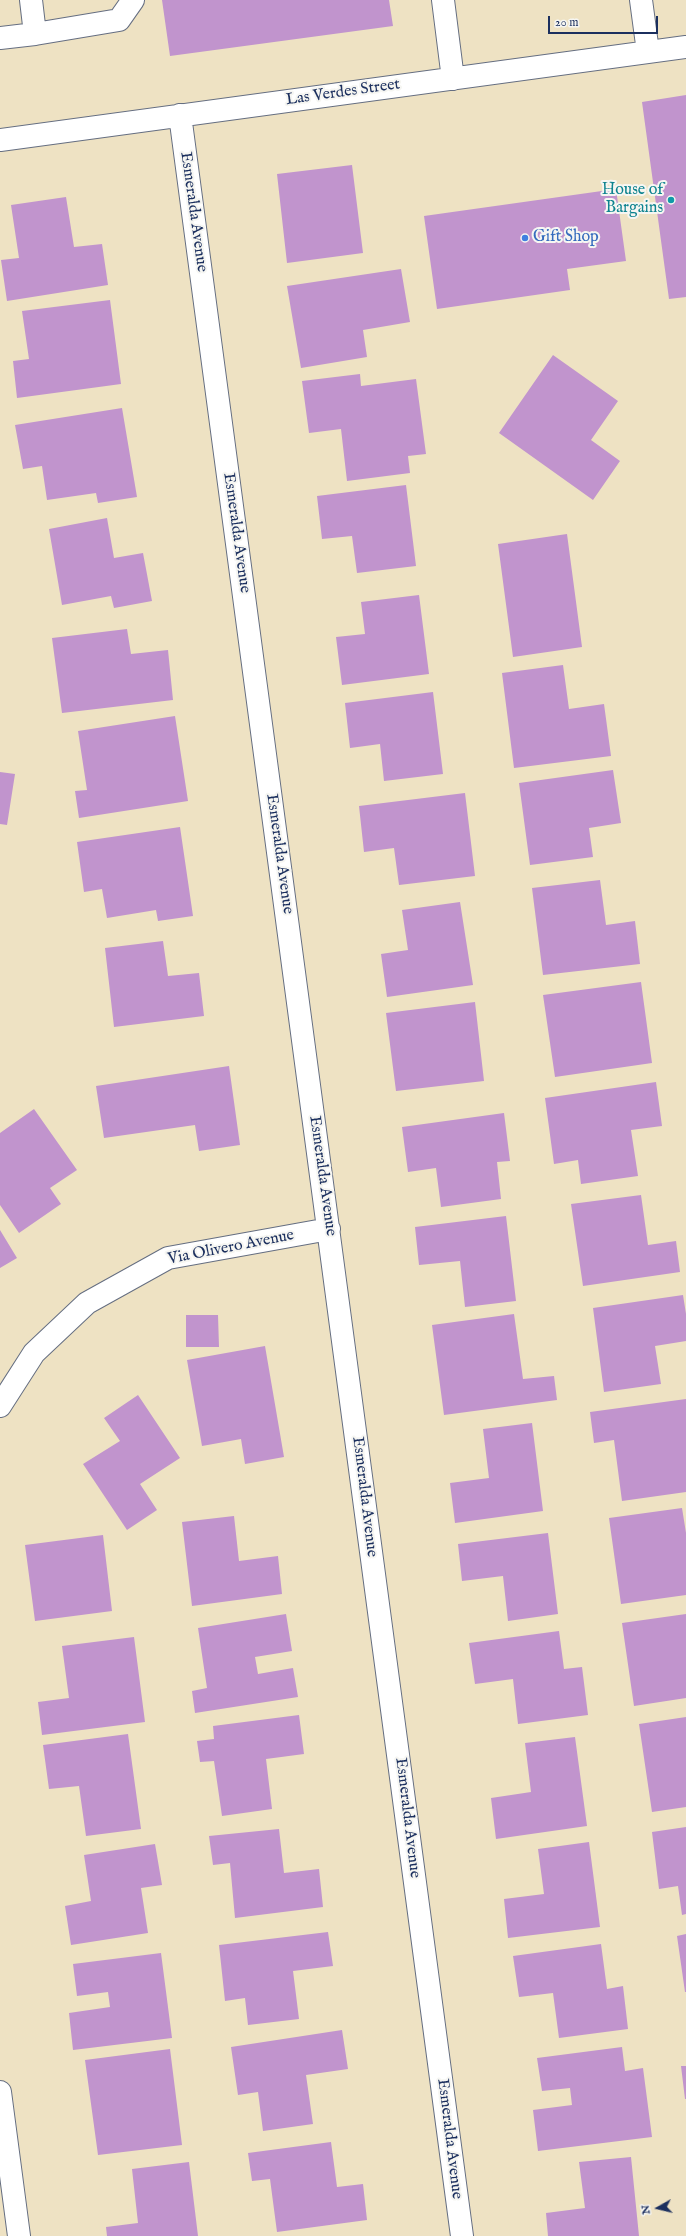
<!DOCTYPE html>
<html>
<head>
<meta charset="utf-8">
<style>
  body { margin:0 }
  #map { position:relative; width:686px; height:2236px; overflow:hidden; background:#eee2c3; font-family:"IM FELL English",serif }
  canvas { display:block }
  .north { position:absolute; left:638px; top:2188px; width:40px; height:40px; -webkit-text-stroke:3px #f6f6f2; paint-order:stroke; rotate:262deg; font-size:11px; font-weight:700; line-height:16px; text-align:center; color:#1b2f5e }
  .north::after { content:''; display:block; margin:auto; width:14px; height:18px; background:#1b2f5e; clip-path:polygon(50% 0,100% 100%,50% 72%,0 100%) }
  .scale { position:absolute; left:548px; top:16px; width:110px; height:18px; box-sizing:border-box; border:2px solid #1b2f5e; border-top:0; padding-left:5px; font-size:12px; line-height:14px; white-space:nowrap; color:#1b2f5e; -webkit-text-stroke:3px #f6f6f2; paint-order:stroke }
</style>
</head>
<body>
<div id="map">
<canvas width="686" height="2236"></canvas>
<div class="north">N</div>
<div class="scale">20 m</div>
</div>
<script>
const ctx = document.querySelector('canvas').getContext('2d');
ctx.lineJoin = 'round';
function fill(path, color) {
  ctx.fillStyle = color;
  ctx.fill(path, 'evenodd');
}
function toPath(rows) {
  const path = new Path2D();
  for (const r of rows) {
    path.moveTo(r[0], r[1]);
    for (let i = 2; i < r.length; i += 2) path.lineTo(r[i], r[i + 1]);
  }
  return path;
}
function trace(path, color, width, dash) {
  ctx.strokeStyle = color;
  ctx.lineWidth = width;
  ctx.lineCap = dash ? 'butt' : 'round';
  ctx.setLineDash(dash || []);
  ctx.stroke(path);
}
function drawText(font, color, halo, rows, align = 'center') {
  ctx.font = font + ' "IM FELL English",serif';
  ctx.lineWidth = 4;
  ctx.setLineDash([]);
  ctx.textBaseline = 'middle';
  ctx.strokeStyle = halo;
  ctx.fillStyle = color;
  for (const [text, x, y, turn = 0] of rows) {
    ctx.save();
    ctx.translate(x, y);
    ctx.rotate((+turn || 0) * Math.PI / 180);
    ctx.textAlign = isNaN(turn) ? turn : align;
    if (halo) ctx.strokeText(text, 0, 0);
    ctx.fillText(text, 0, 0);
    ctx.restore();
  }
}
fill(toPath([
  [162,0,389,0,393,26,170,56],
  [686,95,686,297,669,299,642,102],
  [352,165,363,253,287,263,277,174],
  [616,189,626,261,567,269,570,290,437,309,424,216],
  [66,197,74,247,102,244,108,285,7,301,1,260,19,258,11,205],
  [401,269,410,322,363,330,367,357,301,368,287,286],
  [110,300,121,384,17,398,13,361,29,359,22,311],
  [553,355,618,401,591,440,620,461,593,500,499,433],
  [360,374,361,386,416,379,426,454,408,456,410,473,347,481,341,429,309,433,302,381],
  [122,408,137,497,98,503,96,493,47,500,42,466,23,469,15,425],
  [406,485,416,566,357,573,352,536,322,539,317,496],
  [107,518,114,558,143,553,152,601,114,608,111,596,62,605,49,529],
  [567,534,582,647,513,657,498,544],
  [419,595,429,674,342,685,336,637,365,634,361,602],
  [127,629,131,654,168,650,173,700,62,713,52,638],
  [563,665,569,709,604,704,611,756,514,768,502,673],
  [433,692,443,774,384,781,380,744,350,748,345,703],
  [175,716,188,801,79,818,75,791,87,790,78,731],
  [613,770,621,823,589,828,593,857,530,865,519,783],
  [0,772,15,774,7,825,0,824],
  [465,793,475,876,399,885,394,848,364,852,359,806],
  [180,827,193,916,158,921,156,910,107,918,102,889,84,892,77,842],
  [600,880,606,925,635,921,640,964,543,975,532,888],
  [460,902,473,985,387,997,381,954,408,950,402,910],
  [163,941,168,976,199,973,204,1016,114,1027,105,948],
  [641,982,652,1063,555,1077,543,995],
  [475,1002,484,1081,396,1091,386,1013],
  [229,1066,240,1145,199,1151,195,1125,104,1138,96,1086],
  [656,1082,662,1126,631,1130,638,1176,581,1184,578,1160,554,1164,545,1098],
  [34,1109,77,1170,50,1188,61,1204,19,1233,0,1205,0,1133],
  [504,1113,510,1161,497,1162,501,1199,441,1207,436,1168,408,1172,402,1127],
  [641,1195,648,1245,676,1241,680,1272,583,1286,571,1204],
  [506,1216,516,1301,465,1307,460,1261,419,1265,415,1227],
  [0,1230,17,1258,0,1268],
  [683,1295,686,1314,686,1341,655,1346,661,1384,604,1392,593,1308],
  [514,1314,523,1379,554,1376,557,1400,444,1415,432,1325],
  [186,1315,218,1315,219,1347,186,1347],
  [265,1346,284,1457,245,1464,241,1439,202,1446,187,1360],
  [138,1395,180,1458,140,1484,157,1510,127,1530,83,1464,120,1441,104,1418],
  [686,1399,686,1492,622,1501,614,1440,594,1443,590,1412],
  [532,1423,543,1511,455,1523,450,1483,489,1478,483,1429],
  [682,1508,686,1533,686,1595,621,1604,609,1518],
  [234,1516,239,1561,278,1556,282,1594,192,1606,182,1522],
  [548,1533,558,1614,508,1621,503,1576,462,1581,458,1544],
  [103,1535,112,1611,35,1621,25,1545],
  [286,1614,292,1651,255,1657,258,1674,293,1668,298,1697,195,1713,192,1691,207,1688,198,1628],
  [686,1614,686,1698,634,1706,622,1623],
  [559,1631,564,1669,582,1667,588,1715,518,1724,513,1679,475,1684,469,1643],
  [134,1637,145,1722,42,1735,38,1702,69,1698,62,1646],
  [299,1715,304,1754,266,1759,272,1809,222,1816,214,1761,200,1762,197,1741,214,1739,213,1726],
  [686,1717,686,1807,652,1812,639,1724],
  [128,1734,141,1829,86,1836,79,1786,49,1789,43,1745],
  [575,1737,587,1826,496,1839,491,1798,531,1792,525,1743],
  [686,1827,686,1914,682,1915,678,1886,659,1889,652,1832],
  [279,1829,284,1873,319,1869,323,1907,235,1918,230,1863,213,1865,209,1836],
  [589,1842,600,1927,508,1938,504,1899,544,1894,538,1849],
  [155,1844,162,1885,141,1888,148,1933,71,1945,65,1906,91,1901,84,1855],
  [328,1932,333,1966,293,1971,299,2019,248,2025,245,1998,225,2001,219,1945],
  [686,1934,686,1992,685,1992,677,1936],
  [601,1944,607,1989,623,1986,628,2029,559,2038,553,1993,519,1997,513,1956],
  [161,1953,172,2038,73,2050,69,2013,110,2007,108,1992,77,1996,73,1964],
  [342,2030,348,2069,306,2075,313,2124,263,2131,258,2092,238,2095,231,2047],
  [622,2047,625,2071,643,2068,652,2137,538,2151,533,2110,572,2105,570,2088,542,2091,537,2058],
  [170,2049,182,2145,98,2155,85,2060],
  [681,2066,686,2066,686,2099,685,2099],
  [331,2142,337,2187,363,2184,367,2220,277,2232,270,2179,252,2181,248,2153],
  [631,2157,639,2236,548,2236,546,2213,585,2208,579,2162],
  [189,2162,198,2236,107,2236,106,2227,138,2223,132,2169]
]), '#c194cd');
const minor = toPath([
  [31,0,35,34,119,20,133,0],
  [443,0,453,79],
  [641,0,648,52],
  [0,38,35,34],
  [180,115,462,2236],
  [0,140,686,47],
  [0,1406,34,1353,87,1303,168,1258,329,1229],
  [0,2092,19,2236]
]);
trace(minor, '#656e81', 24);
trace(minor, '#fff', 22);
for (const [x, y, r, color] of [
  [671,200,4,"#0f9aa8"],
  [525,238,4,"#3f7fe0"]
]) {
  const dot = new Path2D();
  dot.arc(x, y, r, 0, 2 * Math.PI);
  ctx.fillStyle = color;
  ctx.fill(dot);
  trace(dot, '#f6f6f2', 1.5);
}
drawText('16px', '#1b2f5e', '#f6f6f2', [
  ["Las Verdes Street",343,93,-8],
  ["Esmeralda Avenue",193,212,82],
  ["Esmeralda Avenue",236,533,82],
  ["Esmeralda Avenue",279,854,82],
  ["Esmeralda Avenue",322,1176,82],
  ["Via Olivero Avenue",231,1248,-11],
  ["Esmeralda Avenue",364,1497,83],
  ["Esmeralda Avenue",407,1818,83],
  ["Esmeralda Avenue",449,2139,83]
]);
drawText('16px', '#0d838f', '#f6f6f2', [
  ["House of",663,191],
  ["Bargains",663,209]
], 'right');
drawText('16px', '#366cbe', '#f6f6f2', [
  ["Gift Shop",533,238]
], 'left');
</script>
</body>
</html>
